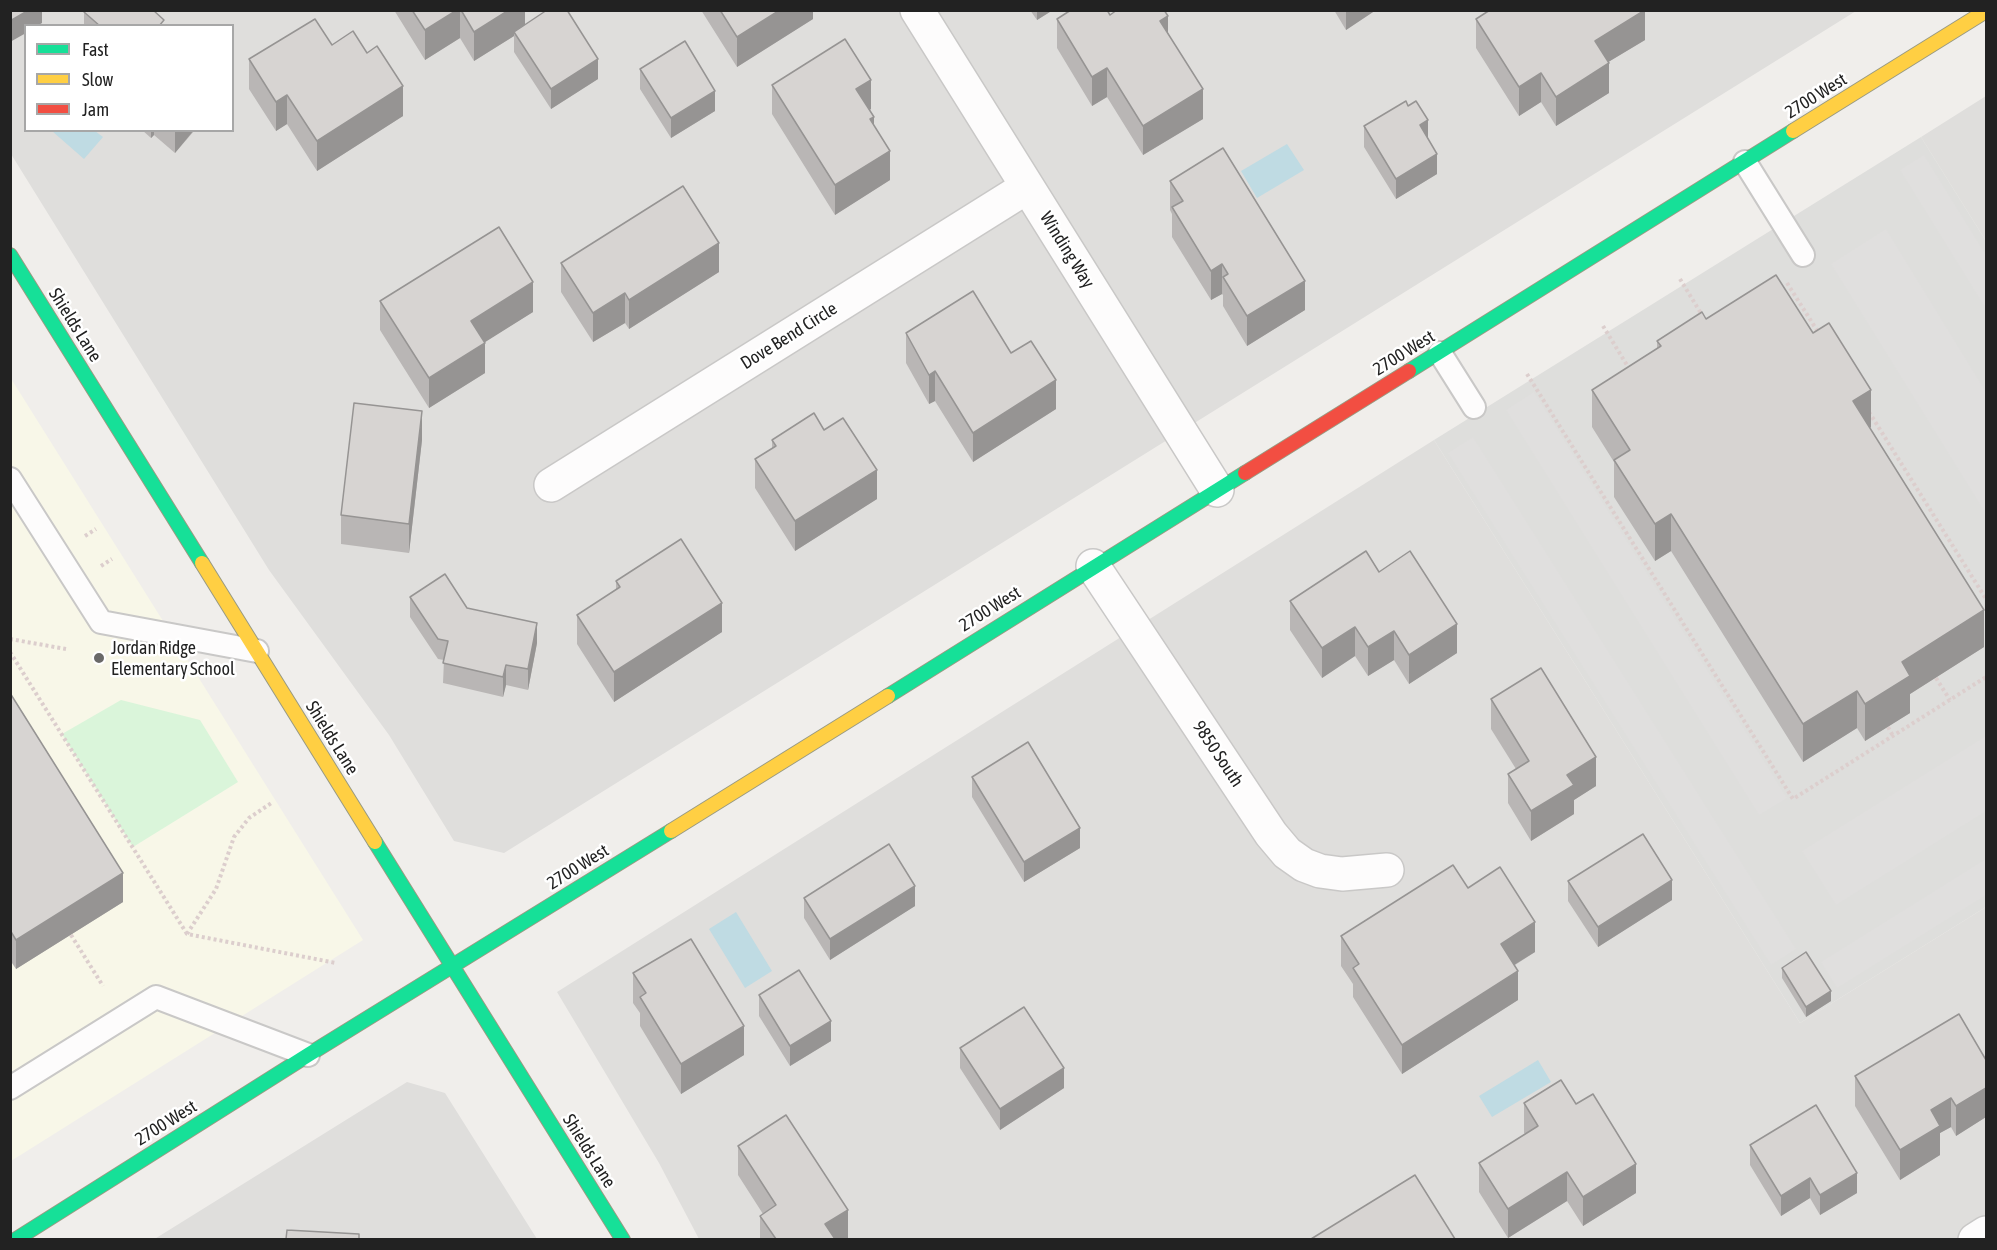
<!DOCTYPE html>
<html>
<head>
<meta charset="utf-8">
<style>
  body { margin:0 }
  #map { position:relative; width:1997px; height:1250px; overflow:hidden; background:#f0eeeb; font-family:"Asap Condensed",sans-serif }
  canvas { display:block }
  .frame { position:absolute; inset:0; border:12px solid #222; pointer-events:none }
  .legend { position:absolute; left:24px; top:24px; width:210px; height:108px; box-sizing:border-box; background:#fff; border:2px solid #a7a7a7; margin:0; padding:8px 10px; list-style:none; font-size:18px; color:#222 }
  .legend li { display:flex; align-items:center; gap:12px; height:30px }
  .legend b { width:30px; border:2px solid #a7a7a7 }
</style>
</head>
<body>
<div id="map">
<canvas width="1997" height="1250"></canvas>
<div class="frame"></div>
<ul class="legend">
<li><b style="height:8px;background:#16e098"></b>Fast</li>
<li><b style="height:8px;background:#ffcf43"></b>Slow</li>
<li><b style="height:8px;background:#f24e42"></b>Jam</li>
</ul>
</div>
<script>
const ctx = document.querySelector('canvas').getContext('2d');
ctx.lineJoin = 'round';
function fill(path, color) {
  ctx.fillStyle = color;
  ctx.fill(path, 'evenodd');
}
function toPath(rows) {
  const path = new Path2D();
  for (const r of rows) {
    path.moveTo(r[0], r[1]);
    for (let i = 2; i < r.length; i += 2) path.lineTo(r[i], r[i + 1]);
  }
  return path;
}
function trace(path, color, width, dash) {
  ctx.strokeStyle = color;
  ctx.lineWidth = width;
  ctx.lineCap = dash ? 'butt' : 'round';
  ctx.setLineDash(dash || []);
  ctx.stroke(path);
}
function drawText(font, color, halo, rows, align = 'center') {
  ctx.font = font + ' "Asap Condensed",sans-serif';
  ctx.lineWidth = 5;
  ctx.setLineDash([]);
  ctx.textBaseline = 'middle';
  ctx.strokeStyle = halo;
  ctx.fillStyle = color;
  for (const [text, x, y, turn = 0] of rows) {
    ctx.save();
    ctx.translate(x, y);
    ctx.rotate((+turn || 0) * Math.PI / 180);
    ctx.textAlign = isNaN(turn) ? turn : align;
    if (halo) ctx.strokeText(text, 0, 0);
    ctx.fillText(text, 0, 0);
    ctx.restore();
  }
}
fill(toPath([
  [11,11,1856,11,504,853,454,841,389,735,269,570,11,154],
  [26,26,232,26,232,130,26,130],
  [1986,96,1986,241,1921,137],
  [1434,440,1800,1023,1986,907,1986,1239,699,1239,659,1163,557,992],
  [407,1082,445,1093,537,1239,153,1240]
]), '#dfdedc');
fill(toPath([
  [10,377,363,940,11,1161,10,1161]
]), '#f8f7e8');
fill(toPath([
  [1921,137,1986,241,1986,907,1800,1023,1434,440]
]), '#dededc');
fill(toPath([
  [121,700,200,720,238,782,133,847,62,734]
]), '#daf5da');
fill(toPath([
  [1924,155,1986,255,1986,309,1900,170],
  [1886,229,1986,392,1986,514,1831,264],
  [1534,392,1787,798,1759,815,1506,410],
  [1473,437,1796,949,1771,965,1448,453],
  [1986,736,1986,811,1836,905,1802,851],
  [1986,859,1986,895,1837,988,1821,962]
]), '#e0dfde');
fill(toPath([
  [52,131,95,131,103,137,84,159],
  [1287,144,1304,170,1257,198,1241,171],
  [736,912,772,971,745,988,709,929],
  [1538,1060,1551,1082,1492,1117,1479,1096]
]), '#bfdbe3');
const lane = toPath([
  [1745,162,1803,255],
  [1440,353,1474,407],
  [10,479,101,622,257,651],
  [10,1088,156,997,308,1055]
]);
const street = toPath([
  [917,10,1217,490],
  [551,485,1027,187],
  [1093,566,1271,834,1287,853,1304,865,1320,871,1342,874,1387,870],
  [1975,1240,1986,1233]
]);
const fast = toPath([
  [10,255,202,563],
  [1409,371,1793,131],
  [888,696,1245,473],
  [375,842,623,1240],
  [15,1240,308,1055,671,831]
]);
const slow = toPath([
  [1793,131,1986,11],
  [202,563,375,842],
  [671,831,888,696]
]);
const jam = toPath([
  [1245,473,1409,371]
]);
trace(lane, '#c9c8c7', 26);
trace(street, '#c9c8c7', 36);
trace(fast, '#999a82', 16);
trace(slow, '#999a82', 16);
trace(jam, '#999a82', 16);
trace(toPath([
  [1680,279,1702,315],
  [1787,283,1820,335],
  [1603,326,1630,370],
  [1527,374,1793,799,1986,677],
  [1869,412,1986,599],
  [85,536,96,529],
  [101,566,112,559],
  [10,639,66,649],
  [10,652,187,934,336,963],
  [1936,678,1950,700],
  [1888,727,1893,736],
  [187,934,216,889,234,837,249,818,273,802],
  [71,935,103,986]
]), '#dccecd', 4, [3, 3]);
trace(lane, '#fdfcfc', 22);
trace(street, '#fdfcfc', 33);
trace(fast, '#16e098', 14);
trace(slow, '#ffcf43', 14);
trace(jam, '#f24e42', 14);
fill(toPath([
  [394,10,525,10,525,25,598,79,551,109,514,52,514,36,474,61,460,38,425,60],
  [701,10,813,10,813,19,737,67],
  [1030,10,1053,10,1037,20],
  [1334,10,1376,10,1346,30],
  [84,12,164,26,84,26],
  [1110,15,1168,33,1203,119,1143,155,1107,97,1092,106,1057,48,1057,19],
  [1476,19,1645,40,1608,62,1609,93,1556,126,1541,102,1519,116,1476,48],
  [332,45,403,116,317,171,287,124,276,131,249,89,249,59],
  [640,69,715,111,671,138,640,89],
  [772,85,871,109,869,110,890,180,835,215,772,114],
  [1364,126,1428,139,1437,174,1396,199,1364,147],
  [142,130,194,130,194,131,175,153,154,135,151,138],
  [1170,181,1305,310,1247,346,1223,306,1223,295,1222,294,1211,300,1172,237,1172,214,1170,210],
  [561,263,719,272,629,329,625,323,593,342,561,292],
  [380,301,533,312,484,342,485,373,429,408,380,330],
  [1706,319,1871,427,1870,428,1984,647,1910,694,1910,713,1865,741,1857,728,1803,762,1671,551,1655,561,1614,497,1614,462,1592,427,1592,390,1657,349,1657,341],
  [906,333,1011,353,1056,409,973,462,935,401,929,404,906,363],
  [422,440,409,553,341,544,341,515],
  [772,440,877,499,795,551,755,488,755,459,772,448],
  [1379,572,1457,653,1409,684,1394,660,1368,676,1355,656,1322,678,1290,630,1290,601],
  [616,581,722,632,614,702,577,644,577,615,616,590],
  [410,597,467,608,537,643,528,690,506,685,503,697,443,683,444,660,438,659,410,617],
  [10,693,123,902,16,969,10,960],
  [1491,699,1596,786,1574,800,1574,814,1531,841,1508,803,1508,774,1516,769,1491,729],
  [972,777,1080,848,1024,882,972,797],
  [1568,881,1672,900,1598,947,1568,901],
  [1468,888,1535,952,1515,965,1518,1000,1402,1074,1353,997,1353,984,1341,966,1341,936],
  [804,898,915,906,830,960,804,918],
  [1782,968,1831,1001,1806,1017,1782,978],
  [633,973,744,1055,681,1094,640,1026,640,1013,633,1003],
  [759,995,831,1041,790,1066,759,1016],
  [960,1048,1064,1088,1000,1130,960,1068],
  [1986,1060,1986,1117,1956,1136,1951,1127,1940,1133,1940,1155,1900,1180,1855,1106,1855,1076],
  [1524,1103,1576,1104,1636,1193,1583,1226,1567,1201,1508,1238,1479,1192,1479,1163,1525,1134,1524,1133],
  [1750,1145,1857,1193,1820,1215,1810,1198,1781,1216,1750,1165],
  [738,1146,848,1239,760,1239,760,1216,763,1214,738,1175]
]), '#b9b6b5');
fill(toPath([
  [29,10,42,10,42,23,37,26,26,26,26,33,10,42,10,21],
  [457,10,460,10,460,38,425,60,425,30],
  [509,10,525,10,525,30,514,32,514,36,474,61,474,32],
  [780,10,813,10,813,19,737,67,737,37],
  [1037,10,1053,10,1037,20],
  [1346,10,1376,10,1346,30],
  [1645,10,1645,40,1595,70,1595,41],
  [1168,16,1168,45,1160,21],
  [598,59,598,79,551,109,551,89],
  [1609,63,1609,93,1556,126,1556,97],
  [1107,68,1107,97,1092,106,1092,77],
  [1541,73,1541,102,1519,116,1519,87],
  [871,80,871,109,856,118,856,89],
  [403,86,403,116,317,171,317,141],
  [1203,89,1203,119,1143,155,1143,126],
  [715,91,715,111,671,138,671,118],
  [287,95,287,124,276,131,276,102],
  [874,117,874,146,870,119],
  [1428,120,1428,140,1420,125],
  [151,130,154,130,154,135,151,138],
  [175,130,194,130,175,153],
  [890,151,890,180,835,215,835,185],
  [1437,154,1437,174,1396,199,1396,179],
  [719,243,719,272,629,329,629,300],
  [1222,264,1222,294,1211,300,1211,271],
  [1305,281,1305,310,1247,346,1247,316],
  [533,282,533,312,471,351,471,321],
  [625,293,625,323,593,342,593,313],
  [485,343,485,373,429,408,429,378],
  [935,371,935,401,929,404,929,375],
  [1056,380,1056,409,973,462,973,433],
  [1871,390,1871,427,1853,439,1853,401],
  [422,411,422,440,409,553,409,524],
  [877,470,877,499,795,551,795,521],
  [1671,514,1671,551,1655,561,1655,524],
  [722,603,722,632,614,702,614,672],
  [1984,610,1984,647,1910,694,1910,713,1865,741,1865,704,1902,662],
  [537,623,537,643,528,690,528,669],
  [1457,624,1457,653,1409,684,1409,655],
  [1355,627,1355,656,1322,678,1322,648],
  [1394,631,1394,660,1368,676,1368,647],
  [506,665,506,685,503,697,503,677],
  [1857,691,1857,728,1803,762,1803,724],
  [1596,757,1596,786,1574,800,1574,814,1531,841,1531,811,1567,775],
  [1080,828,1080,848,1024,882,1024,862],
  [123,873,123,902,16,969,16,940],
  [1672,880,1672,900,1598,947,1598,927],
  [915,886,915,906,830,960,830,939],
  [1535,922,1535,952,1501,973,1501,944],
  [1518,971,1518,1000,1402,1074,1402,1045],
  [1831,991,1831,1001,1806,1017,1806,1007],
  [831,1021,831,1041,790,1066,790,1046],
  [744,1026,744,1055,681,1094,681,1064],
  [1064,1068,1064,1088,1000,1130,1000,1109],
  [1986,1088,1986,1117,1956,1136,1956,1106],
  [1951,1098,1951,1127,1940,1133,1940,1155,1900,1180,1900,1150,1931,1110],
  [1636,1164,1636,1193,1583,1226,1583,1197],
  [1567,1172,1567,1201,1508,1238,1508,1209],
  [1857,1173,1857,1193,1820,1215,1820,1195],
  [1810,1178,1810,1198,1781,1216,1781,1196],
  [848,1210,848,1239,825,1239,825,1224]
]), '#969493');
const building = toPath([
  [10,10,29,10,10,21,10,10],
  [85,10,153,10,164,20,159,26,100,26,84,12,85,10],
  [412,10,457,10,425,30,412,10],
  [461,10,509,10,474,32,461,10],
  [547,10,567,10,598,59,551,89,514,32,547,10],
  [720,10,780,10,737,37,720,10],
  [1071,10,1107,10,1110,15,1117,10,1164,10,1168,16,1160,21,1203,89,1143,126,1107,68,1092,77,1057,19,1071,10],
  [1490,10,1645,10,1595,41,1609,63,1556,97,1541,73,1519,87,1476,19,1490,10],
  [315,19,332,45,353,31,367,53,377,46,403,86,317,141,287,95,276,102,249,59,315,19],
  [845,39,871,80,856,89,874,117,870,119,890,151,835,185,772,85,845,39],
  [685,41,715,91,671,118,640,69,685,41],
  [1406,101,1408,106,1416,101,1428,120,1420,125,1437,154,1396,179,1364,126,1406,101],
  [1223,148,1305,281,1247,316,1223,277,1228,274,1222,264,1211,271,1172,207,1183,201,1170,181,1223,148],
  [683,186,719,243,629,300,625,293,593,313,561,263,683,186],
  [499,227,533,282,471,321,485,343,429,378,380,301,499,227],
  [1776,275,1813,333,1829,323,1871,390,1853,401,1984,610,1902,662,1910,676,1865,704,1857,691,1803,724,1671,514,1655,524,1614,460,1630,450,1592,390,1661,346,1657,341,1702,312,1706,319,1776,275],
  [973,291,1011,353,1031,341,1056,380,973,433,935,371,929,375,906,333,973,291],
  [354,403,422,411,409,524,341,515,354,403],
  [814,413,824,430,843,418,877,470,795,521,755,459,776,446,772,440,814,413],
  [681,539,722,603,614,672,577,615,620,587,616,581,681,539],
  [1366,551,1379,572,1410,551,1457,624,1409,655,1394,631,1368,647,1355,627,1322,648,1290,601,1366,551],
  [445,574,467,608,537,623,528,669,506,665,503,677,443,663,448,641,438,639,410,597,445,574],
  [1541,668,1596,757,1567,775,1574,785,1531,811,1508,774,1529,761,1491,699,1541,668],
  [10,693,123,873,16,940,10,930,10,693],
  [1028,742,1080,828,1024,862,972,777,1028,742],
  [1643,834,1672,880,1598,927,1568,881,1643,834],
  [889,844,915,886,830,939,804,898,889,844],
  [1453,865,1468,888,1500,867,1535,922,1501,944,1518,971,1402,1045,1353,968,1359,964,1341,936,1453,865],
  [691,939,744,1026,681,1064,640,997,646,993,633,973,691,939],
  [1806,952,1831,991,1806,1007,1782,968,1806,952],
  [799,970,831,1021,790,1046,759,995,799,970],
  [1024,1007,1064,1068,1000,1109,960,1048,1024,1007],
  [1959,1014,1986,1060,1986,1088,1956,1106,1951,1098,1931,1110,1940,1126,1900,1150,1855,1076,1959,1014],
  [1561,1080,1576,1104,1593,1094,1636,1164,1583,1197,1567,1172,1508,1209,1479,1163,1538,1126,1524,1103,1561,1080],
  [1816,1105,1857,1173,1820,1195,1810,1178,1781,1196,1750,1145,1816,1105],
  [786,1115,848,1210,825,1224,835,1239,776,1239,760,1216,776,1205,738,1146,786,1115],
  [1415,1175,1455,1239,1311,1239,1415,1175],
  [287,1230,359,1234,359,1239,286,1239,287,1230]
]);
fill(building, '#d7d4d2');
trace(building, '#969493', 1.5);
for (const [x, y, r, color] of [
  [99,658,6,"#6a6968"]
]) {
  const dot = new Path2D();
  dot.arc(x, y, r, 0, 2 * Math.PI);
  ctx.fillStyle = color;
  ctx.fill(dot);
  trace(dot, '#fff', 2);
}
drawText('18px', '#222', '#fff', [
  ["2700 West",1816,96,-32],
  ["Winding Way",1067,250,58],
  ["Shields Lane",75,325,58],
  ["Dove Bend Circle",789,336,-32],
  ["2700 West",1404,353,-32],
  ["2700 West",990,609,-32],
  ["Shields Lane",332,738,58],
  ["9850 South",1218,754,56],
  ["2700 West",578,867,-32],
  ["2700 West",166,1123,-32],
  ["Shields Lane",589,1151,58]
]);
drawText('18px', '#222', '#fff', [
  ["Jordan Ridge",111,648],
  ["Elementary School",111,669]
], 'left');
</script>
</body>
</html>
